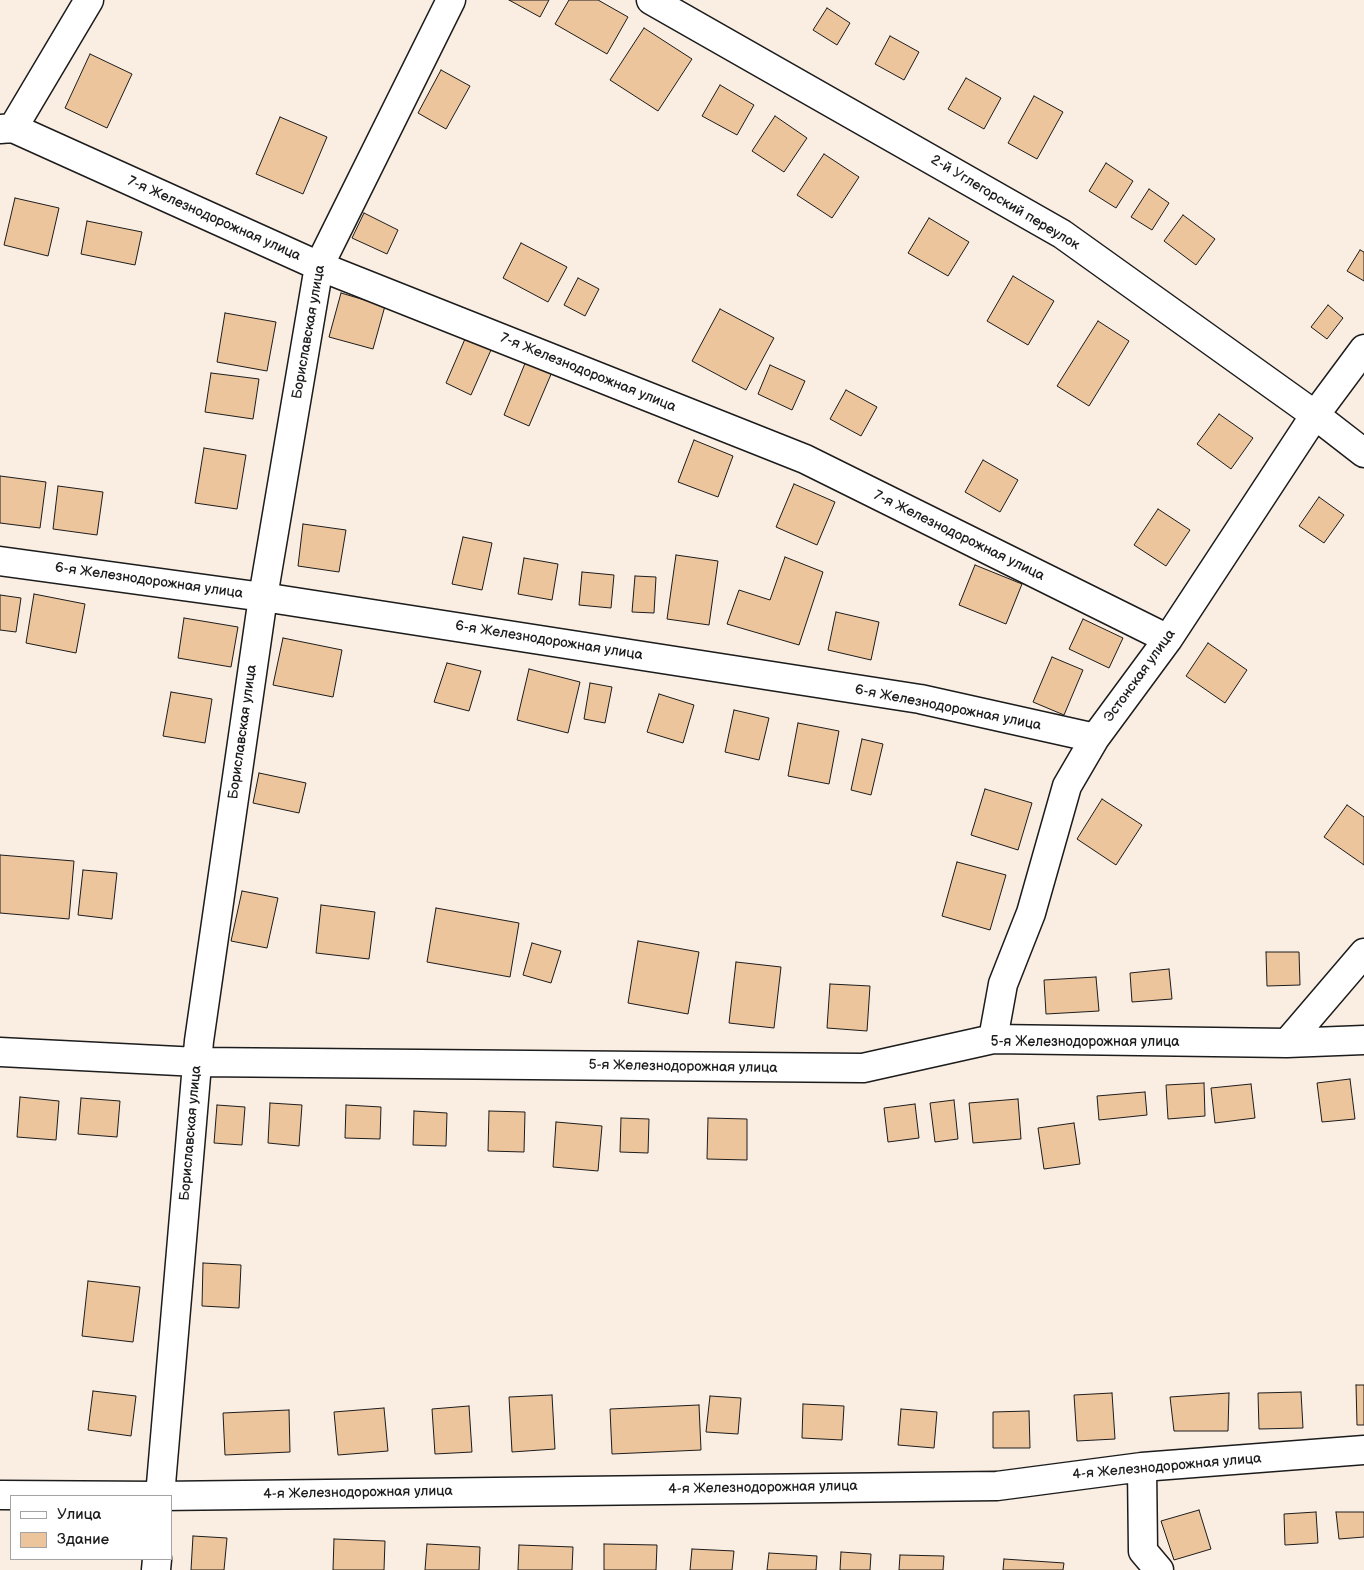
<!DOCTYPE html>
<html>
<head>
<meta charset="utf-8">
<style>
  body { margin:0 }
  #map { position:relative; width:1364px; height:1570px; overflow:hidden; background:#faeee2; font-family:"Balsamiq Sans",sans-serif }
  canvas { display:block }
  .legend { position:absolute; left:10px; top:1495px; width:162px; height:65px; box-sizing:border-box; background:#fff; border:1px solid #a4a4a4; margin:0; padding:6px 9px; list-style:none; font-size:15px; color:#1c1c1c }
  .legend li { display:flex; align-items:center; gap:10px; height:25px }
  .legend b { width:25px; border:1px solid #a4a4a4 }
</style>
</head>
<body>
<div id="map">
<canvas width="1364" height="1570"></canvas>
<ul class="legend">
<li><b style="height:6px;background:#fff"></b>Улица</li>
<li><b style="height:14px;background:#edc59d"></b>Здание</li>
</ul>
</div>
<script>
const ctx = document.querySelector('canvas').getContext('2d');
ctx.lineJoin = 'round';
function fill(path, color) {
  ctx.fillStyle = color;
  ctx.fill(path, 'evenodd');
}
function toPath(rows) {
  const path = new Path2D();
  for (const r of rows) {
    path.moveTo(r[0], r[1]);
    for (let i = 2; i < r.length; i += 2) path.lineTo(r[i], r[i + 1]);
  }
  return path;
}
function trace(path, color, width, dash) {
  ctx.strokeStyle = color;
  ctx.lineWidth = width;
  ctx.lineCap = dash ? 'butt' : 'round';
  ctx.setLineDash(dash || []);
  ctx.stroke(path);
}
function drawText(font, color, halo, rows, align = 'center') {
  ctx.font = font + ' "Balsamiq Sans",sans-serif';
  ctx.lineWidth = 5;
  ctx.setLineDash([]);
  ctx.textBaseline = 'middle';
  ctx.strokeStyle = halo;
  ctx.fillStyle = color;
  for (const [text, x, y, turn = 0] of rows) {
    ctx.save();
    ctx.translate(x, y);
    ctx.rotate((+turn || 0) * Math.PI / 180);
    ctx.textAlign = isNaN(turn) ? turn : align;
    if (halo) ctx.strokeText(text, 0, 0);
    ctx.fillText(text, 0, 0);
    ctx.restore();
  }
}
const building = toPath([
  [509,0,549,0,540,17,509,0],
  [569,0,598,0,628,17,607,54,555,24,569,0],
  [827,8,850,23,837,45,813,30,827,8],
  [644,28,692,59,658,111,610,80,644,28],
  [890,36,919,52,904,80,875,64,890,36],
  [90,54,132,74,107,128,65,108,90,54],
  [441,70,470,86,446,129,418,113,441,70],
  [966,78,1001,98,984,129,948,109,966,78],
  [720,85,754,105,737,135,702,116,720,85],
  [1034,96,1063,112,1037,159,1008,143,1034,96],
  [775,116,807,138,784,172,752,151,775,116],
  [280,117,327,137,303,194,256,174,280,117],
  [824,154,859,177,832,218,797,195,824,154],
  [1106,163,1133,181,1116,208,1089,191,1106,163],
  [1149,189,1169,203,1152,230,1131,217,1149,189],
  [15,198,59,208,48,256,4,245,15,198],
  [364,213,398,230,387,254,352,238,364,213],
  [1183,215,1215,239,1196,265,1164,241,1183,215],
  [929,218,969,242,948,276,908,253,929,218],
  [87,221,142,232,135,265,81,254,87,221],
  [521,243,567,267,548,302,503,278,521,243],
  [1360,250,1364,252,1364,281,1347,271,1360,250],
  [1013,276,1054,301,1028,345,987,321,1013,276],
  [578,278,599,289,585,316,564,305,578,278],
  [341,293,385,306,373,349,329,337,341,293],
  [1328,305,1343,318,1327,339,1311,327,1328,305],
  [720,309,774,338,746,390,692,361,720,309],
  [225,313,276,322,267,371,217,362,225,313],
  [1098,321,1129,341,1089,406,1057,386,1098,321],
  [465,339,491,350,471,395,446,383,465,339],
  [526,361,552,372,529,426,504,415,526,361],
  [770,365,805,381,792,410,758,394,770,365],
  [211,373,259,379,253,419,205,412,211,373],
  [846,390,877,407,861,436,830,419,846,390],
  [1219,414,1253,438,1231,469,1197,444,1219,414],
  [694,440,733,456,718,497,678,482,694,440],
  [204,448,246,455,237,509,195,503,204,448],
  [983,460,1018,480,1000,512,965,492,983,460],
  [0,476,46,482,40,528,0,523,0,476],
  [794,484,835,502,817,545,776,527,794,484],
  [58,486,103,492,97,535,53,529,58,486],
  [1319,497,1344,515,1324,543,1299,526,1319,497],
  [1158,509,1190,530,1166,566,1134,545,1158,509],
  [303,524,346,530,339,572,298,566,303,524],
  [463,537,492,543,482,590,452,584,463,537],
  [676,555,718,561,709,625,667,619,676,555],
  [785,557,823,572,799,645,727,624,739,590,770,600,785,557],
  [524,558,558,564,552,600,518,594,524,558],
  [975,565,1022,584,1006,624,959,605,975,565],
  [582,572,614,575,611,608,579,605,582,572],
  [635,576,656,577,654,613,632,612,635,576],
  [34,594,85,604,76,653,26,643,34,594],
  [0,595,21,598,16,632,0,630,0,595],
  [836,612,879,622,871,660,828,650,836,612],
  [184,618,238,627,231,667,178,658,184,618],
  [1083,619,1123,638,1109,668,1069,649,1083,619],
  [283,638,342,650,333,697,273,685,283,638],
  [1208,643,1247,670,1225,703,1186,676,1208,643],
  [1052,657,1083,670,1064,715,1033,702,1052,657],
  [447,663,481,671,469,711,434,702,447,663],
  [529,669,580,682,568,733,517,720,529,669],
  [590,683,612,687,605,723,584,719,590,683],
  [171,692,212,699,205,743,163,736,171,692],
  [659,694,694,705,683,743,647,732,659,694],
  [734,710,769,718,759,760,725,752,734,710],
  [798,723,839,731,829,784,788,776,798,723],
  [862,739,883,744,871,795,851,790,862,739],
  [259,773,306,783,299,813,253,803,259,773],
  [985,789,1032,803,1018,850,971,835,985,789],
  [1102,799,1142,825,1116,865,1077,839,1102,799],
  [1347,805,1364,817,1364,865,1324,837,1347,805],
  [0,855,74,861,69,919,0,913,0,855],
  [957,862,1006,875,990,930,942,916,957,862],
  [83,870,117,873,112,919,78,915,83,870],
  [242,891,278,898,267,948,231,941,242,891],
  [321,905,375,912,369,959,316,953,321,905],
  [436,908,519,923,510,977,427,962,436,908],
  [638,941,699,952,688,1014,628,1003,638,941],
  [532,943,561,951,551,983,523,975,532,943],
  [1266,952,1299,952,1300,985,1267,986,1266,952],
  [736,962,781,967,774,1028,729,1023,736,962],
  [1169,969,1172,999,1132,1002,1130,973,1169,969],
  [1096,977,1099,1011,1046,1014,1044,980,1096,977],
  [830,984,870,986,867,1031,827,1028,830,984],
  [1350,1079,1355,1119,1322,1122,1317,1083,1350,1079],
  [1204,1083,1205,1116,1168,1119,1166,1085,1204,1083],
  [1251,1084,1255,1118,1215,1123,1211,1088,1251,1084],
  [1145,1092,1147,1115,1099,1120,1097,1096,1145,1092],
  [20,1097,59,1101,56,1140,17,1137,20,1097],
  [81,1098,120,1101,117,1137,78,1134,81,1098],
  [1018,1099,1021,1139,973,1143,969,1103,1018,1099],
  [954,1100,958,1139,935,1142,930,1103,954,1100],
  [270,1103,302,1105,299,1146,268,1143,270,1103],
  [915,1104,919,1138,888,1142,884,1108,915,1104],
  [217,1105,245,1107,242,1145,214,1143,217,1105],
  [346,1105,381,1107,380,1139,345,1138,346,1105],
  [414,1111,447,1113,446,1146,413,1145,414,1111],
  [489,1111,525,1112,524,1152,488,1151,489,1111],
  [621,1118,649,1119,648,1153,620,1152,621,1118],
  [708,1118,747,1119,747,1160,707,1159,708,1118],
  [556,1122,602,1126,598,1171,553,1167,556,1122],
  [1074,1123,1080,1164,1044,1169,1038,1128,1074,1123],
  [203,1263,241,1265,239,1308,202,1306,203,1263],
  [88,1281,140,1287,133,1342,82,1336,88,1281],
  [1356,1385,1364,1385,1364,1425,1357,1425,1356,1385],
  [93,1391,136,1396,131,1436,88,1430,93,1391],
  [1301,1392,1303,1428,1259,1429,1258,1393,1301,1392],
  [1112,1393,1115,1439,1077,1441,1074,1395,1112,1393],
  [1229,1393,1228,1431,1174,1431,1170,1397,1229,1393],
  [552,1395,555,1449,512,1452,509,1397,552,1395],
  [710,1396,741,1398,738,1434,706,1432,710,1396],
  [803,1404,844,1406,842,1440,802,1438,803,1404],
  [699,1405,701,1450,612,1454,610,1409,699,1405],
  [469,1406,472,1452,435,1454,432,1409,469,1406],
  [384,1408,388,1451,338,1455,334,1412,384,1408],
  [901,1409,937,1412,934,1448,898,1445,901,1409],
  [289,1410,290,1452,225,1455,223,1413,289,1410],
  [1029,1411,1030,1448,993,1448,993,1412,1029,1411],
  [1199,1510,1211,1549,1174,1560,1161,1521,1199,1510],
  [1316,1512,1318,1543,1285,1545,1284,1514,1316,1512],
  [1336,1512,1364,1512,1364,1537,1339,1539,1336,1512],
  [193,1536,227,1538,224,1570,191,1570,193,1536],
  [334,1539,385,1541,384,1570,333,1570,334,1539],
  [427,1544,480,1547,479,1570,425,1570,427,1544],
  [604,1544,657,1545,656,1570,604,1570,604,1544],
  [519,1545,573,1547,572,1570,518,1570,519,1545],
  [692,1549,734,1551,732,1570,690,1570,692,1549],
  [841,1552,871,1554,870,1570,840,1570,841,1552],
  [769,1553,817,1556,816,1570,767,1570,769,1553],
  [900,1555,944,1556,943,1570,899,1570,900,1555],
  [1004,1559,1064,1563,1063,1570,1003,1570,1004,1559]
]);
fill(building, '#edc59d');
trace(building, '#1c1c1c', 1);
const minor = toPath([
  [451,0,319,266,263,597,199,1041,160,1496,997,1486,1142,1467,1364,1450],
  [651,0,1062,234,1315,415,1364,453],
  [13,128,89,0],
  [0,129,13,128,319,266,805,459,1168,639],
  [0,561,263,597,920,699,1095,738],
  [993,1039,1003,984,1031,913,1067,786,1095,738,1168,639,1315,415,1364,349],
  [1287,1043,1364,953],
  [0,1052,198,1062,863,1068,993,1039,1287,1043,1364,1040],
  [1142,1467,1143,1551,1159,1570],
  [0,1495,160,1496],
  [156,1570,157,1559]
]);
trace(minor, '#1c1c1c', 31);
trace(minor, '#fff', 28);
drawText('14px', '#1c1c1c', '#fff', [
  ["2-й Углегорский переулок",1005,203,31],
  ["7-я Железнодорожная улица",214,219,24],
  ["Бориславская улица",309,332,-80],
  ["7-я Железнодорожная улица",588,373,22],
  ["7-я Железнодорожная улица",959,536,26],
  ["6-я Железнодорожная улица",149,581,8],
  ["6-я Железнодорожная улица",549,641,9],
  ["Эстонская улица",1140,676,-54],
  ["6-я Железнодорожная улица",948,708,11],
  ["Бориславская улица",243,732,-82],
  ["5-я Железнодорожная улица",1085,1042],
  ["5-я Железнодорожная улица",683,1067,1],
  ["Бориславская улица",191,1133,-85],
  ["4-я Железнодорожная улица",1167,1467,-5],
  ["4-я Железнодорожная улица",763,1488,-1],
  ["4-я Железнодорожная улица",358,1493,-1]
]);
</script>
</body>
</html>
